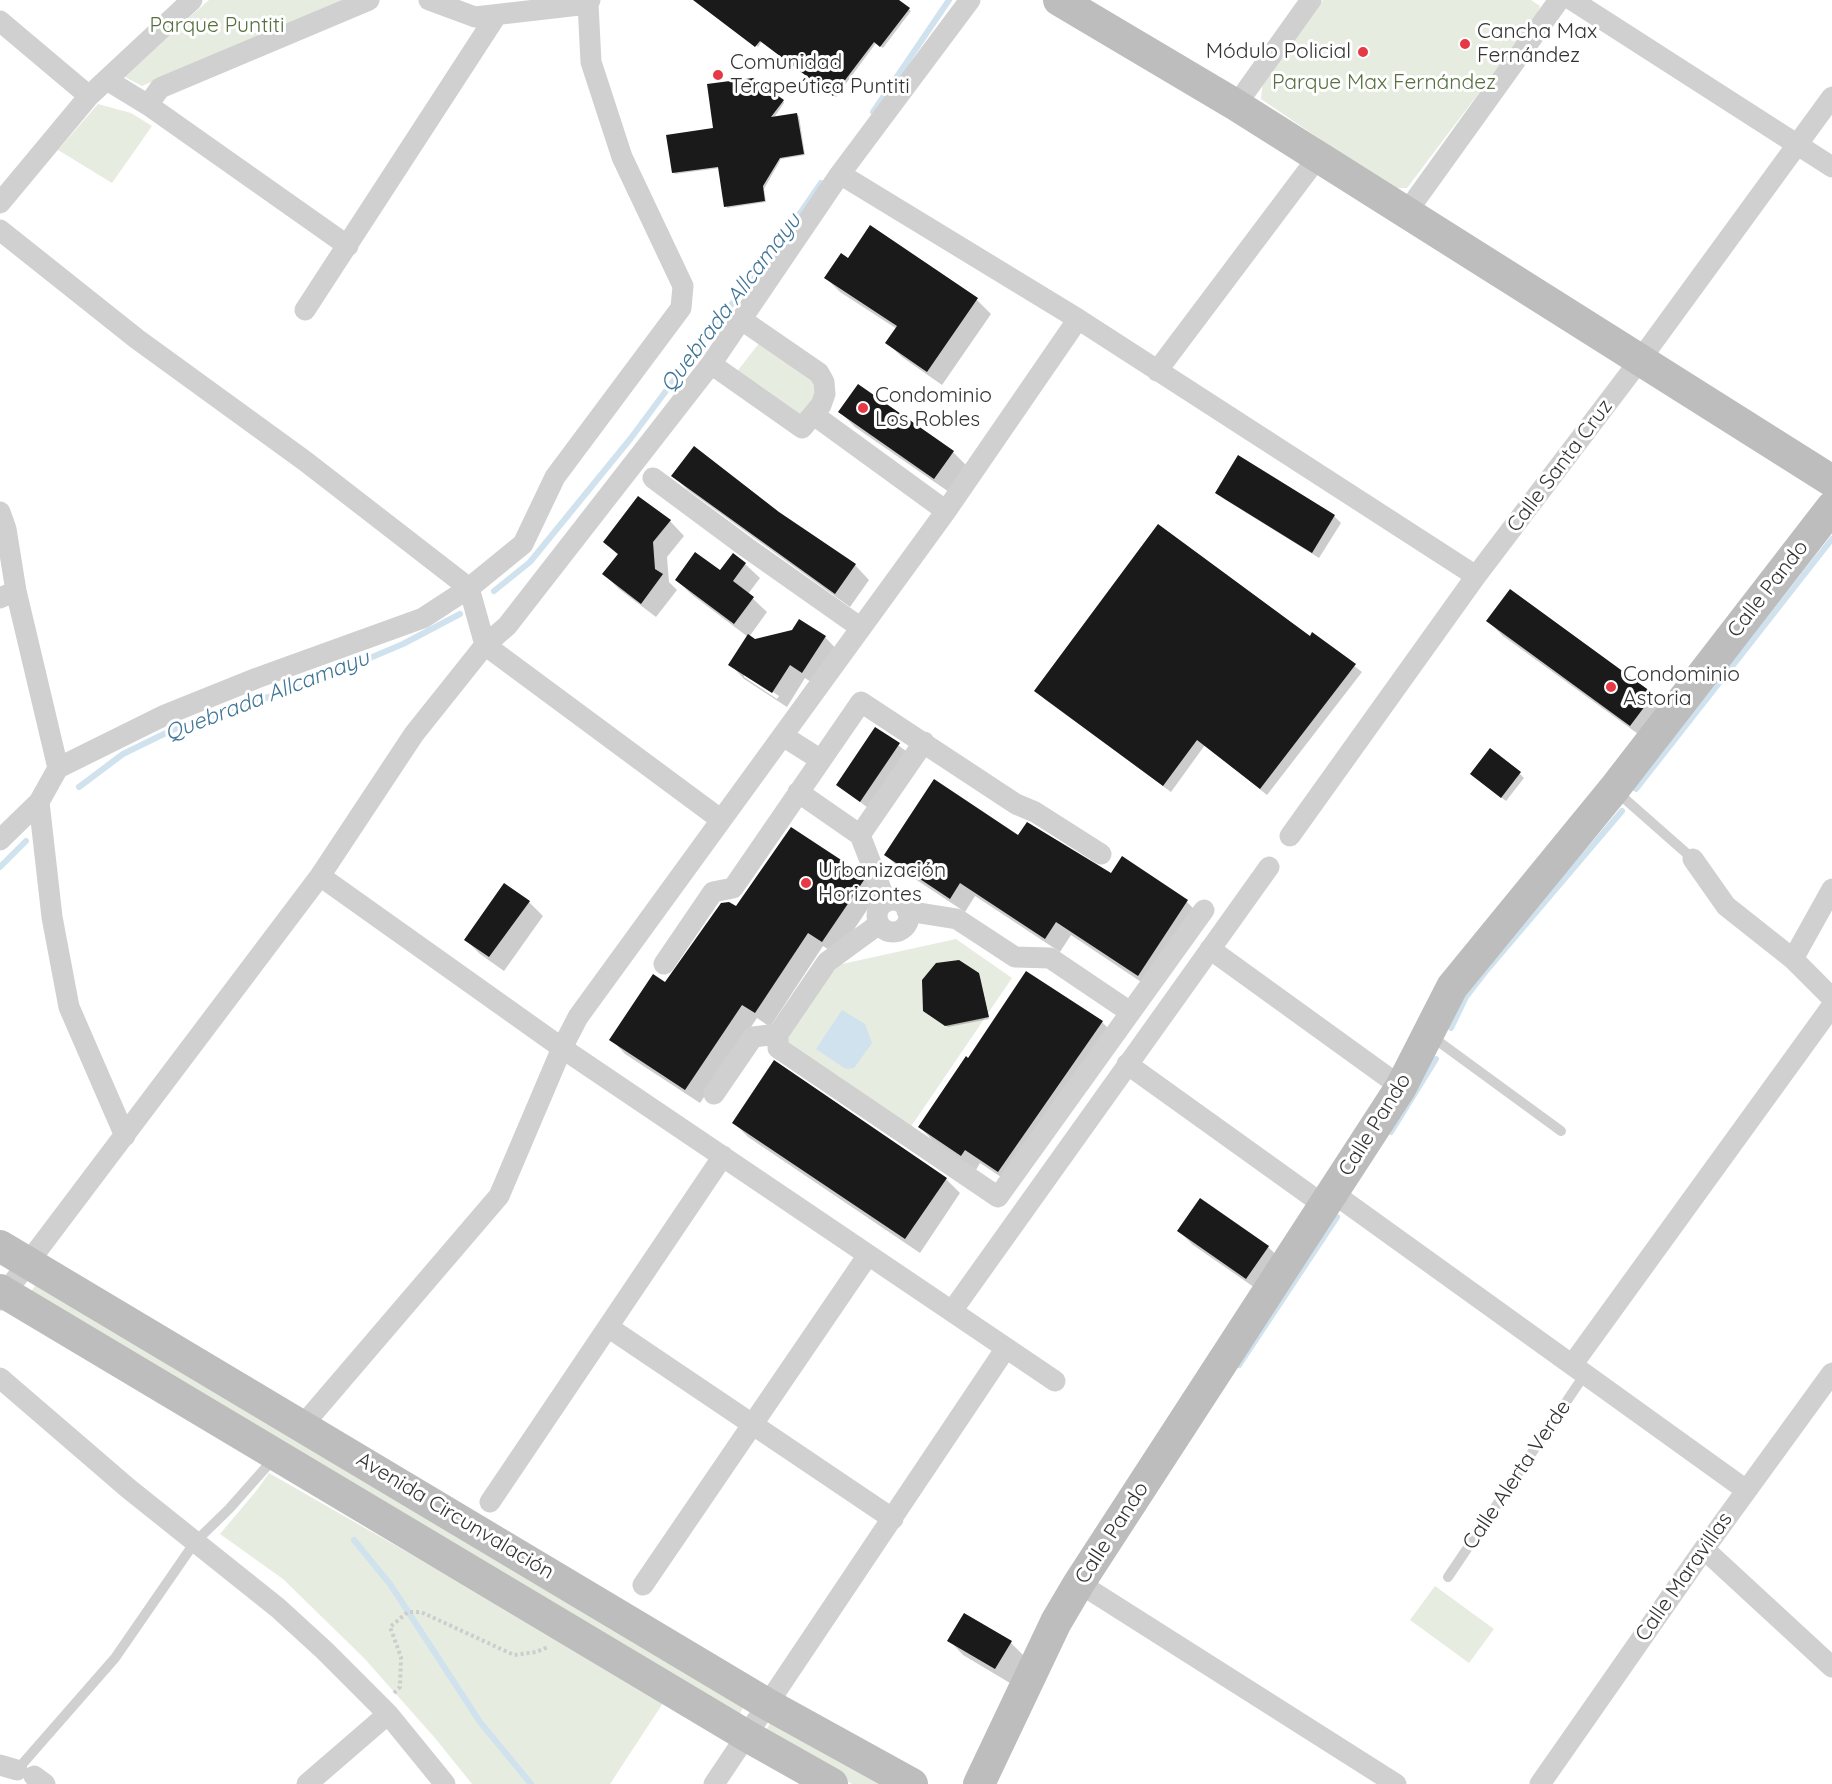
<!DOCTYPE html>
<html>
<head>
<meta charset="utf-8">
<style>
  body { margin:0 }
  canvas { display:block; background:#fff }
</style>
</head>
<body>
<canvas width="1832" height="1784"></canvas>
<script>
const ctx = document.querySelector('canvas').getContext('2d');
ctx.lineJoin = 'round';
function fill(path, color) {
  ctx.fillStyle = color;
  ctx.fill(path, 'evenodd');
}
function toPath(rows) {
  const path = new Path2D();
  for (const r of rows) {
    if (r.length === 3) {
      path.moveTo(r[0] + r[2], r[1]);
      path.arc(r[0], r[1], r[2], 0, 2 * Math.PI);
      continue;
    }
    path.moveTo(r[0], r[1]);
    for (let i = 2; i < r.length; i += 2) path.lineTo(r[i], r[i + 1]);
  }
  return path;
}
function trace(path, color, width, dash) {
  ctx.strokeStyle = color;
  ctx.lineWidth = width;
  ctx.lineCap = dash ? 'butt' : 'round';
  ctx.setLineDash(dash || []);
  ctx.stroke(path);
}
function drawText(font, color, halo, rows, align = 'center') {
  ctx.font = font + ' Quicksand,sans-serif';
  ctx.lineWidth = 6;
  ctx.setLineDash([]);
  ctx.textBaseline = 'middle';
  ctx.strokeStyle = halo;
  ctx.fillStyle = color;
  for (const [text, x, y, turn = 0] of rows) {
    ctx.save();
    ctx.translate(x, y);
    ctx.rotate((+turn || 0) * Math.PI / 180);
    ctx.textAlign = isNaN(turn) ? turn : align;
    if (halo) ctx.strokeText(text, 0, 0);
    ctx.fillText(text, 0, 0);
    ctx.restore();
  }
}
fill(toPath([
  [209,0,343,0,142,86,123,76],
  [1323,0,1531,0,1540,6,1537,16,1407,188,1392,188,1261,99,1263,79],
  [98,104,131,113,152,126,112,183,58,150],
  [760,342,817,381,817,398,800,415,735,374],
  [956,939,1012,978,910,1128,784,1040,833,966],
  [41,1278,747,1699,738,1718,27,1297],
  [269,1473,665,1700,610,1784,472,1784,435,1738,364,1658,283,1579,220,1534,257,1490],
  [1435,1586,1494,1629,1469,1663,1410,1620],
  [775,1716,898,1784,852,1784,764,1733]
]), '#e6ecdf');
fill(toPath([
  [842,1010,865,1024,872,1043,854,1068,846,1069,816,1049]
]), '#cfe2ee');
fill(toPath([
  [694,0,897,0,911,11,883,48,876,43,836,97,762,41,758,47],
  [783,101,784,103,773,119,797,115,799,116,805,155,781,159,764,189,766,202,727,208,720,168,675,174,673,172,715,129],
  [870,227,977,300,991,314,942,385,902,357,887,343,897,329,840,292,826,278,849,260],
  [840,412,953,452,967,466,949,492,855,427],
  [673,476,778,513,855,565,869,580,850,607,688,490],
  [1217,492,1334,516,1341,523,1319,558,1224,499],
  [670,521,684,536,667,557,669,582,677,590,656,617,619,589,604,574,619,556,605,542],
  [745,564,760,578,748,594,767,612,749,637,755,640,825,637,839,652,817,686,805,678,787,707,744,679,730,664,748,637,691,594,677,580,720,572],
  [744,673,779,696,777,699,744,677],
  [1488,621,1653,695,1667,709,1645,739,1503,636],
  [1313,634,1362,672,1267,795,1205,745,1171,792,1043,698,1310,638],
  [876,729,906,751,868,808,838,785],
  [1520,774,1524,778,1506,801,1476,778],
  [1019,837,1111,875,1187,902,1201,916,1153,990,1071,935,1060,952,975,896,965,912,900,869,886,855],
  [860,874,875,889,877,895,837,955,823,946,770,1027,757,1018,700,1103,625,1054,611,1039,666,984,736,908],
  [529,902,543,916,504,971,480,954,466,940],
  [978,974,980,976,989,1019,948,1027,927,1012],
  [1102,1022,1116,1036,1013,1185,980,1163,976,1170,934,1142,920,1127,969,1060],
  [734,1123,946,1179,960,1193,920,1253,748,1137],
  [1179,1231,1268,1247,1283,1261,1261,1292,1193,1245],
  [949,1640,1011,1643,1025,1657,1010,1683,963,1655]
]), '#0003');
trace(toPath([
  [873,112,949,0],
  [494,591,530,562,631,438,723,314,758,274,821,183],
  [79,787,123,754,170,731,235,707,299,688,403,644,460,614],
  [1636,789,1832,539],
  [0,867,26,841],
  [1451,1028,1466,997,1486,971,1622,811],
  [1391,1132,1436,1059],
  [1239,1365,1337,1217],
  [354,1540,390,1584,480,1722,531,1784]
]), '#cfe2ee', 6);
fill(toPath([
  [693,0,899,0,910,8,880,47,874,42,833,96,760,41,755,47],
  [753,78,784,100,771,117,797,113,804,154,780,158,763,186,765,201,724,207,718,167,672,173,666,135,713,128,707,84],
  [870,225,978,298,927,372,885,343,897,326,824,278,841,253,848,258],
  [858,384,954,451,934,479,838,412],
  [694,446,779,512,856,564,835,594,671,476],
  [1238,455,1335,515,1312,553,1215,493],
  [638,496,671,520,653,542,655,569,663,574,641,604,602,574,618,554,603,542],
  [1158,524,1310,636,1312,632,1356,664,1260,789,1197,740,1163,786,1034,691],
  [695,552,720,570,733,553,746,563,733,581,754,597,734,624,675,580],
  [1510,589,1654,694,1630,726,1486,621],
  [799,619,826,636,802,673,790,665,772,693,728,665,748,634,755,639,792,630],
  [875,727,900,743,860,802,836,785],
  [1490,748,1521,772,1501,798,1470,774],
  [934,779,1018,835,1027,822,1111,873,1122,856,1188,900,1138,976,1056,922,1045,939,960,883,950,899,884,855],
  [791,827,861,873,864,880,822,942,808,933,755,1013,742,1005,685,1090,609,1040,653,974,665,982,721,903,729,902,736,906],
  [504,883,530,901,489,957,464,940],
  [959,960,979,973,989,1017,945,1026,923,1011,922,980,936,963],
  [1026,971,1103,1021,998,1172,965,1150,961,1156,918,1127,966,1056,968,1058],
  [774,1060,947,1178,905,1239,732,1123],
  [1200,1198,1269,1246,1246,1279,1177,1231],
  [964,1613,1012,1641,995,1669,947,1641]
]), '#1a1a1a');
trace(toPath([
  [394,1693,400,1687,401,1657,390,1627,408,1612,421,1612,514,1655,536,1652,548,1647]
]), '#cdcdcd', 4, [3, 3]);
trace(toPath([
  [1617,792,1693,859],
  [1431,1036,1561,1131],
  [1448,1577,1585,1374],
  [17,1770,115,1658,195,1542,229,1509,276,1456]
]), '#d0d0d0', 10);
trace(toPath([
  [429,0,475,17,588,4],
  [1572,0,1832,167],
  [0,21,89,96],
  [107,80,148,105,348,246],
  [148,105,160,88,369,0],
  [1236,105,1311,0],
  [840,174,1078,319,1476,576],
  [0,203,89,96,192,0],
  [1406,213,1559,0],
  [0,230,137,339,305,461,469,588,485,645,720,819],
  [305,310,496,16],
  [711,364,802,428,821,405,825,394,824,382,819,373,742,320],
  [1157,371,1318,157],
  [814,415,946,511],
  [653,478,746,547,861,628],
  [0,512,6,529,16,591,58,768],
  [0,598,16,591],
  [783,736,821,760],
  [798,792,860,835,886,902],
  [39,802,52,917,69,1007,125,1136],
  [860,835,924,742],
  [1290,836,1476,576,1640,360,1832,97],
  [0,840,39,802,58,768,165,715,257,678,423,618,469,588,523,544,555,477,681,308,683,286,622,157,591,62,588,4,590,0],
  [1693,859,1726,906,1793,959,1832,998],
  [320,876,562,1048,1055,1381],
  [893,916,16],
  [907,911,957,919,1015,957,1050,958,1130,1012],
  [1210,949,1401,1087],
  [1793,959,1832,889],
  [664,964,713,892,733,888,861,702,1016,804,1035,812,1101,854],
  [778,1034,778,1048,998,1197,1204,910],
  [1127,1064,1325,1206],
  [714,1094,753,1037,778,1034,827,962,879,924],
  [1333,1193,1746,1490],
  [0,1300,320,876,414,734,485,645,507,626,711,364,840,174,970,0],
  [952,1311,1269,867],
  [608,1327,893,1519],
  [1572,1365,1832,1006],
  [0,1378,129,1489,278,1608,324,1650,388,1714,445,1784],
  [303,1425,499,1196,562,1048,578,1017,946,511,1078,319],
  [490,1502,723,1156],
  [1704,1549,1832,1667],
  [1079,1583,1396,1784],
  [643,1585,868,1255],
  [0,1765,17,1770],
  [34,1776,45,1784],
  [307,1784,388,1714],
  [714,1784,1006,1348],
  [1540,1784,1704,1549,1832,1373]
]), '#d0d0d0', 21);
trace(toPath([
  [1059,0,1236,105,1832,481],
  [0,1246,767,1704,912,1784],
  [0,1290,747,1736,832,1784],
  [979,1784,1056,1622,1079,1583,1401,1087,1452,987,1614,789,1832,507]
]), '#bdbdbd', 32);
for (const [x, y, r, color] of [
  [1465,44,6,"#e63946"],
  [1363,52,6,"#e63946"],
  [718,75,6,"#e63946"],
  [863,408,6,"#e63946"],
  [1611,687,6,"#e63946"],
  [806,883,6,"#e63946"]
]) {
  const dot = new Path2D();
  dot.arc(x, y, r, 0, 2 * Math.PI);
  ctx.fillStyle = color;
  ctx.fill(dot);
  trace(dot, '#fff', 2);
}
drawText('21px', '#56703f', '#fff', [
  ["Parque Puntiti",217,26],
  ["Parque Max Fernández",1384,83]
]);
drawText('21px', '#333', '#fff', [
  ["Cancha Max",1477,32],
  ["Fernández",1477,56],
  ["Módulo Policial",1351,52,"right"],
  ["Comunidad",730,63],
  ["Terapeútica Puntiti",730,87],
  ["Condominio",875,396],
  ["Los Robles",875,420],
  ["Condominio",1623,675],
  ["Astoria",1623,699],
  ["Urbanización",818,871],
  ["Horizontes",818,895]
], 'left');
drawText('21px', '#333', '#fff', [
  ["Calle Santa Cruz",1560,466,-53],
  ["Calle Pando",1768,589,-52],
  ["Calle Pando",1375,1125,-58],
  ["Calle Alerta Verde",1517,1475,-56],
  ["Avenida Circunvalación",455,1516,31],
  ["Calle Pando",1112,1533,-57],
  ["Calle Maravillas",1684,1577,-55]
]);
drawText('italic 22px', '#3f7597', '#fff', [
  ["Quebrada Allcamayu",731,303,-53],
  ["Quebrada Allcamayu",267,696,-21]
]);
</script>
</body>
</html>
